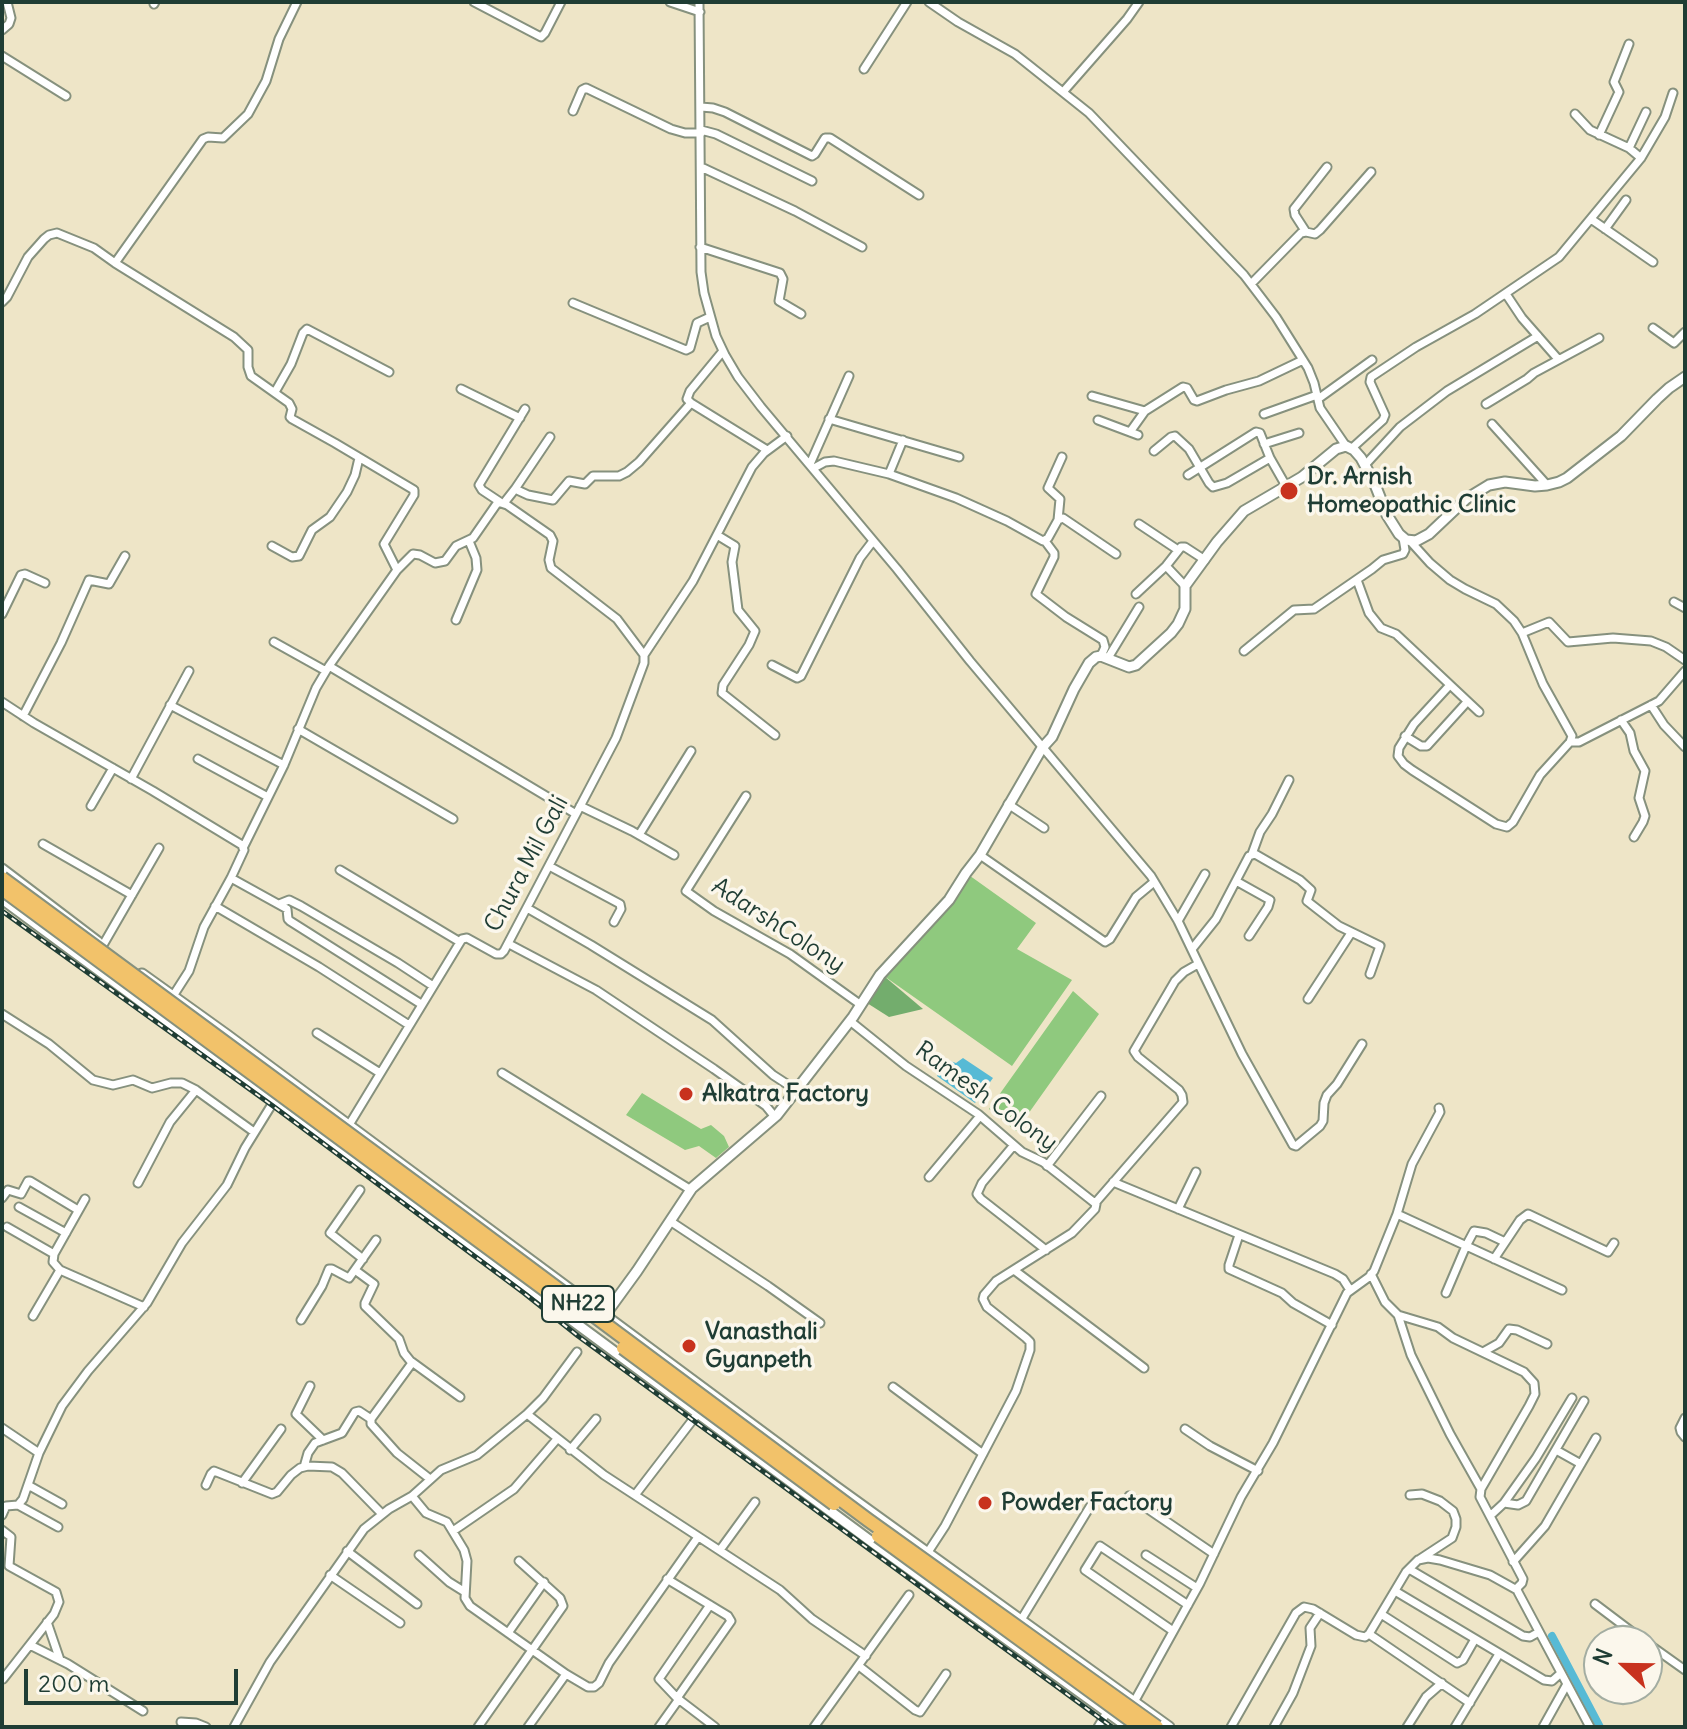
<!DOCTYPE html>
<html>
<head>
<meta charset="utf-8">
<style>
  body { margin:0 }
  #map { position:relative; width:1687px; height:1729px; overflow:hidden; background:#eee5c7; font-family:Delius,sans-serif }
  canvas { display:block }
  .frame { position:absolute; inset:0; border:4px solid #1f3d34; pointer-events:none }
  .north { position:absolute; left:1583px; top:1625px; width:80px; height:80px; box-sizing:border-box; background:#fbf7ec; border:2px solid #a3ada2; border-radius:50%; rotate:292deg; font-size:22px; font-weight:700; line-height:32px; text-align:center; color:#1f3d34 }
  .north::after { content:''; display:block; margin:auto; width:28px; height:36px; background:#c8321e; clip-path:polygon(50% 0,100% 100%,50% 72%,0 100%) }
  .scale { position:absolute; left:24px; top:1669px; width:214px; height:36px; box-sizing:border-box; border:4px solid #1f3d34; border-top:0; padding-left:10px; font-size:24px; line-height:28px; white-space:nowrap; color:#1f3d34; -webkit-text-stroke:6px #fbf7ec; paint-order:stroke }
</style>
</head>
<body>
<div id="map">
<canvas width="1687" height="1729"></canvas>
<div class="frame"></div>
<div class="north">N</div>
<div class="scale">200 m</div>
</div>
<script>
const ctx = document.querySelector('canvas').getContext('2d');
ctx.lineJoin = 'round';
function fill(path, color) {
  ctx.fillStyle = color;
  ctx.fill(path, 'evenodd');
}
function toPath(rows) {
  const path = new Path2D();
  for (const r of rows) {
    path.moveTo(r[0], r[1]);
    for (let i = 2; i < r.length; i += 2) path.lineTo(r[i], r[i + 1]);
  }
  return path;
}
function trace(path, color, width, dash) {
  ctx.strokeStyle = color;
  ctx.lineWidth = width;
  ctx.lineCap = dash ? 'butt' : 'round';
  ctx.setLineDash(dash || []);
  ctx.stroke(path);
}
function drawText(font, color, halo, rows, align = 'center') {
  ctx.font = font + ' Delius,sans-serif';
  ctx.lineWidth = 7;
  ctx.setLineDash([]);
  ctx.textBaseline = 'middle';
  ctx.strokeStyle = halo;
  ctx.fillStyle = color;
  for (const [text, x, y, turn = 0] of rows) {
    ctx.save();
    ctx.translate(x, y);
    ctx.rotate((+turn || 0) * Math.PI / 180);
    ctx.textAlign = isNaN(turn) ? turn : align;
    if (halo) ctx.strokeText(text, 0, 0);
    ctx.fillText(text, 0, 0);
    ctx.restore();
  }
}
fill(toPath([
  [966,873,1036,923,1017,949,1072,980,1012,1066,884,976],
  [1073,991,1099,1014,1016,1131,989,1109],
  [642,1093,701,1129,711,1125,724,1136,729,1147,716,1158,699,1146,685,1150,626,1115]
]), '#8fc97e');
fill(toPath([
  [884,976,923,1009,889,1017,867,1003]
]), '#73ad6d');
fill(toPath([
  [963,1058,993,1078,975,1103,937,1076,947,1060,956,1063]
]), '#57bad5');
trace(toPath([
  [1552,1636,1600,1727]
]), '#57bad5', 8);
const minor = toPath([
  [474,2,541,37,545,33,561,2],
  [670,2,700,12],
  [699,2,701,272,704,293,716,336,725,355,738,377,761,407,897,569,970,661,1151,876,1178,921,1242,1054,1293,1145,1296,1146,1320,1126,1323,1121,1324,1103,1327,1095,1337,1084,1362,1044],
  [929,2,958,22,1015,54,1089,113,1244,275,1276,317,1308,368,1314,383,1320,408,1346,446],
  [154,4,155,2],
  [2,30,9,24,11,18,7,2],
  [2,56,66,96],
  [864,69,907,2],
  [1063,92,1127,19,1139,2],
  [701,107,713,108,725,112,812,156,815,154,825,138,830,138,919,195],
  [573,111,582,90,586,88,671,129,685,133,701,133],
  [1575,114,1590,130,1629,148,1641,158],
  [701,130,716,134,812,181],
  [1599,135,1619,92,1614,82,1629,44],
  [1629,148,1646,112],
  [701,167,795,211,862,247],
  [1591,219,1653,262],
  [1605,229,1626,200],
  [1306,232,1295,215,1294,209,1327,167],
  [700,247,780,273,783,279,779,301,801,314],
  [115,263,203,139,208,137,223,138,248,114,266,81,279,39,297,2],
  [1251,284,1301,233,1306,232,1315,234,1320,230,1371,172],
  [1506,294,1522,318,1558,359],
  [2,302,7,297,28,257,44,239,49,235,57,233,94,248,115,263,234,337,248,350,248,367,251,376,289,403,292,409,290,417,292,419,335,443,414,490,414,495,384,544,397,570],
  [573,303,686,350,690,348,697,323,710,317],
  [1653,328,1674,343,1685,332],
  [723,351,690,391,687,399,691,403,767,450],
  [461,389,520,418],
  [275,392,291,364,303,333,307,329,389,372],
  [1092,396,1145,411,1183,387,1187,388,1194,400,1197,401,1226,390,1259,381,1303,360],
  [1318,399,1372,360],
  [1486,404,1527,379,1534,373,1599,338],
  [1264,414,1317,395],
  [829,419,959,457],
  [1098,420,1138,435],
  [1492,424,1547,485],
  [1130,432,1145,411],
  [1264,444,1299,433],
  [1351,449,1383,420,1385,415,1370,382,1371,377,1416,347,1475,314,1559,257,1641,158,1665,117,1673,93],
  [1154,451,1171,437,1175,436,1189,449,1209,483,1213,487,1227,483,1270,458],
  [810,464,849,376],
  [1365,465,1400,427,1447,391,1538,336],
  [814,468,825,462,834,461,889,474,956,498,1007,521,1043,541,1048,538,1058,520,1063,518,1116,554],
  [889,474,903,440],
  [1188,475,1256,432,1260,433,1270,458,1286,486],
  [515,489,550,437],
  [500,502,482,490,479,485,525,409],
  [504,503,515,489,528,495,553,500,569,481,585,484,593,476,619,476,627,472,639,462,691,403],
  [1058,520,1060,499,1048,488,1062,457],
  [1139,524,1178,550],
  [717,535,735,546,732,562,738,610,755,631,749,645,723,685,722,693,775,735],
  [1045,541,1054,553,1054,557,1036,594,1066,617,1103,640,1105,647,1101,656],
  [1411,542,1430,563,1450,580,1465,589,1496,604,1514,621,1522,633,1543,684,1572,736,1570,742,1540,775,1513,822,1507,827,1496,824,1412,770,1404,764,1398,756,1399,748,1414,724,1449,686],
  [272,546,292,557,299,556,312,530,330,517,347,492,355,475,359,458],
  [1166,566,1185,586],
  [1357,580,1369,613,1381,628,1396,634,1479,712],
  [1136,594,1166,566,1181,547,1185,547,1205,560],
  [1674,602,1685,608],
  [2,614,21,575,25,574,45,583],
  [456,620,477,570,476,558,469,541],
  [1522,633,1549,622,1568,642,1613,638,1651,641,1666,647,1685,660],
  [274,642,326,671],
  [1244,651,1294,610,1314,609,1372,569,1383,560,1403,554,1405,550,1403,538],
  [644,655,693,581,752,467,764,453,787,436],
  [1108,658,1139,607],
  [772,665,797,678,801,676,860,558,873,541],
  [329,666,576,814],
  [2,702,34,723,153,791,242,845,244,850,231,878,204,927,189,971,173,996],
  [170,705,284,765],
  [1651,705,1664,725,1685,747],
  [23,716,61,643,89,580,109,584,125,556],
  [1621,720,1630,733,1634,751,1645,771,1639,798,1645,816,1643,822,1634,837],
  [298,729,453,819],
  [1405,736,1421,746,1427,746,1467,702],
  [1570,742,1579,742,1659,701,1685,671],
  [198,759,268,797],
  [131,779,189,671],
  [746,796,686,891,714,911,790,954,861,1005],
  [1008,804,1044,828],
  [91,806,113,768],
  [580,806,632,831,674,855],
  [639,835,691,751],
  [43,844,132,895],
  [243,848,284,765,316,688,329,666,397,570,413,554,420,555,435,563,445,561,456,546,473,538,498,502,507,505,550,535,553,541,549,560,551,568,617,619,644,655,644,663,616,738,504,951,501,954,496,954,467,938,462,939,349,1125],
  [1252,854,1260,832,1272,814,1289,780],
  [980,855,1105,942,1110,939,1136,897,1154,882],
  [549,866,620,904,621,909,614,922],
  [340,870,460,942],
  [231,878,287,909,288,919,290,921,421,1004],
  [1236,881,1270,900,1268,907,1249,936],
  [279,904,289,900,301,906,398,963,433,986],
  [215,906,319,967,409,1025],
  [527,908,591,945,712,1020,773,1075,796,1090],
  [1178,921,1205,874],
  [509,944,596,990,714,1069,766,1106,775,1117],
  [103,945,159,848],
  [1192,949,1216,919,1249,856,1255,854,1300,880,1311,890,1307,901,1339,926,1380,946,1370,974],
  [1308,999,1351,933],
  [2,1014,49,1044,93,1080,113,1085,133,1080,152,1088,171,1083,182,1083,196,1090,254,1132],
  [850,1021,906,1066,978,1114,1022,1152,1043,1162,1096,1204,1095,1209,1072,1233,996,1281,984,1295,983,1299,987,1307,1026,1338,1030,1342,1030,1350,1016,1391,945,1526,928,1552],
  [317,1033,380,1073],
  [502,1073,691,1190],
  [1014,1145,982,1183,977,1194,981,1199,1046,1250],
  [1047,1166,1101,1096],
  [929,1177,980,1116],
  [1113,1182,1335,1274,1343,1279,1350,1290],
  [138,1183,170,1122,196,1090],
  [360,1190,330,1233,363,1259],
  [2,1198,8,1190,21,1194,28,1181,30,1181,78,1210],
  [1096,1202,1183,1102,1182,1095,1179,1090,1138,1057,1134,1051,1175,981,1184,972,1198,964],
  [19,1207,66,1233],
  [1178,1209,1196,1172],
  [1397,1214,1562,1290],
  [670,1221,768,1286,820,1323],
  [7,1227,54,1254],
  [1239,1235,1229,1265,1229,1269,1282,1293,1293,1303,1332,1325],
  [1494,1259,1520,1220,1528,1214,1608,1252,1614,1243],
  [60,1270,53,1262,54,1254,85,1199],
  [355,1270,374,1284,365,1303,365,1306,399,1339,404,1353,412,1363,371,1419,371,1424,397,1453,430,1479],
  [1014,1270,1144,1368],
  [1371,1274,1385,1302,1398,1315,1438,1327,1453,1338,1524,1372,1534,1383,1535,1394,1529,1406,1481,1489,1480,1497,1523,1579,1522,1583,1517,1588,1518,1592,1590,1727],
  [1446,1293,1466,1246,1474,1231,1486,1233,1505,1242],
  [1398,1315,1411,1355,1450,1434,1481,1489],
  [33,1316,60,1270,144,1307],
  [301,1320,322,1286,329,1269,332,1269,349,1278,376,1240],
  [1483,1352,1499,1343,1509,1329,1517,1330,1547,1344],
  [412,1362,460,1397],
  [310,1386,296,1414,323,1440],
  [893,1387,983,1454],
  [527,1414,604,1475,780,1590,812,1619,866,1656],
  [1685,1418,1680,1428,1681,1432,1685,1437],
  [2,1428,39,1453],
  [1185,1429,1210,1446,1258,1471],
  [570,1450,596,1419],
  [1556,1450,1581,1464],
  [304,1467,308,1453,315,1443,342,1433,355,1412,359,1411,371,1419],
  [242,1483,281,1429],
  [28,1485,62,1504],
  [206,1485,211,1474,214,1471,272,1494,277,1492,291,1475,300,1468,308,1466,332,1467,342,1473,382,1514],
  [635,1495,698,1413],
  [1410,1495,1422,1494,1440,1501,1453,1511,1456,1519,1456,1527,1452,1538,1420,1559],
  [412,1496,426,1513,447,1522,464,1550,467,1561,465,1598,470,1606,566,1674,588,1687,594,1687,599,1683,609,1663,698,1537],
  [1129,1496,1214,1554],
  [1504,1503,1536,1458,1572,1398],
  [18,1505,58,1527],
  [2,1515,6,1506,18,1505,23,1499,39,1453,62,1406,88,1371,147,1303,182,1243,227,1185,245,1148,274,1101],
  [1490,1516,1504,1503,1518,1505,1526,1501,1584,1401],
  [2,1530,11,1537,9,1566,56,1592,59,1602,54,1614,3,1679],
  [453,1531,514,1489,557,1439],
  [720,1550,755,1502],
  [347,1551,417,1604],
  [419,1555,449,1582,465,1592],
  [1146,1555,1197,1588],
  [1513,1562,1545,1526,1596,1438],
  [1409,1569,1523,1636,1530,1637,1539,1632],
  [330,1575,400,1623],
  [667,1579,728,1616,731,1621,677,1698],
  [1395,1591,1544,1680,1552,1681,1561,1673],
  [1595,1604,1644,1641],
  [710,1605,659,1679,677,1698,715,1727],
  [1381,1614,1457,1663,1463,1660,1475,1639],
  [1021,1620,1091,1505],
  [47,1622,60,1660],
  [1173,1631,1085,1570,1100,1546,1188,1605],
  [508,1633,544,1582],
  [1369,1634,1470,1703],
  [1647,1643,1685,1670],
  [30,1645,68,1664,143,1711],
  [859,1666,915,1710,920,1712,946,1674],
  [1134,1702,1200,1583,1241,1497,1273,1443,1347,1293,1369,1277,1374,1271,1397,1214,1412,1164,1440,1112,1439,1108],
  [181,1722,196,1723,206,1727],
  [234,1727,270,1662,364,1529,389,1509,412,1496,441,1470,477,1455,527,1414,543,1398,577,1352],
  [478,1727,563,1606,560,1598,519,1561],
  [528,1727,566,1674],
  [659,1727,679,1699],
  [814,1727,909,1595],
  [1098,1727,1107,1712],
  [1231,1727,1296,1613,1304,1607,1313,1609,1356,1635,1365,1637,1369,1634,1406,1572,1418,1560,1428,1558,1440,1560,1490,1575,1517,1590],
  [1274,1727,1293,1693,1311,1646,1310,1628,1320,1613],
  [1407,1727,1426,1697,1442,1683],
  [1455,1727,1499,1654],
  [1543,1727,1567,1684]
]);
const tertiary = toPath([
  [2,869,98,942],
  [2,899,876,1545,1128,1727],
  [142,974,227,1035,835,1486,1169,1727],
  [605,1315,637,1271,692,1188,777,1115,853,1017,880,975,949,900,966,873,980,855,1042,748,1052,737,1074,689,1089,663,1096,657,1101,656,1129,667,1136,665,1171,633,1178,624,1185,609,1185,586,1217,542,1244,511,1302,477,1336,449,1346,446,1354,450,1361,458,1374,482,1387,515,1399,534,1406,540,1416,541,1429,534,1466,499,1489,485,1505,482,1535,486,1547,485,1559,482,1567,478,1621,436,1657,399,1669,388,1685,377]
]);
trace(minor, '#86917e', 11);
trace(tertiary, '#86917e', 13);
trace(minor, '#fff', 7);
trace(tertiary, '#fff', 9);
const rail = toPath([
  [2,911,273,1106,524,1293,578,1336,1112,1727]
]);
trace(rail, '#1f3d34', 5);
trace(rail, '#fbf7ec', 2, [6]);
const trunkBridge = toPath([
  [2,878,463,1218,868,1520,1157,1727],
  [2,889,548,1292],
  [623,1348,834,1504],
  [878,1536,1140,1727]
]);
trace(trunkBridge, '#86917e', 16, []);
trace(trunkBridge, '#f2c26a', 12);
for (const [x, y, r, color] of [
  [1289,491,10,"#c8321e"],
  [686,1094,8,"#c8321e"],
  [689,1346,8,"#c8321e"],
  [985,1503,8,"#c8321e"]
]) {
  const dot = new Path2D();
  dot.arc(x, y, r, 0, 2 * Math.PI);
  ctx.fillStyle = color;
  ctx.fill(dot);
  trace(dot, '#fbf7ec', 3);
}
for (const [x, y, w] of [
  [578,1304,72]
]) {
  const box = new Path2D();
  box.roundRect(x - w / 2, y - 18, w, 36, 6);
  ctx.fillStyle = '#fbf7ec';
  ctx.fill(box);
  trace(box, '#1f3d34', 2);
}
drawText('bold 22px', '#1f3d34', null, [
  ["NH22",578,1304]
]);
drawText('bold 24px', '#1f3d34', '#fbf7ec', [
  ["Dr. Arnish",1307,477],
  ["Homeopathic Clinic",1307,505],
  ["Alkatra Factory",702,1094],
  ["Vanasthali",705,1332],
  ["Gyanpeth",705,1360],
  ["Powder Factory",1001,1503]
], 'left');
drawText('24px', '#1f3d34', '#fbf7ec', [
  ["Chura Mil Gali",527,864,-62],
  ["AdarshColony",778,926,33],
  ["Ramesh Colony",986,1097,36]
]);
</script>
</body>
</html>
